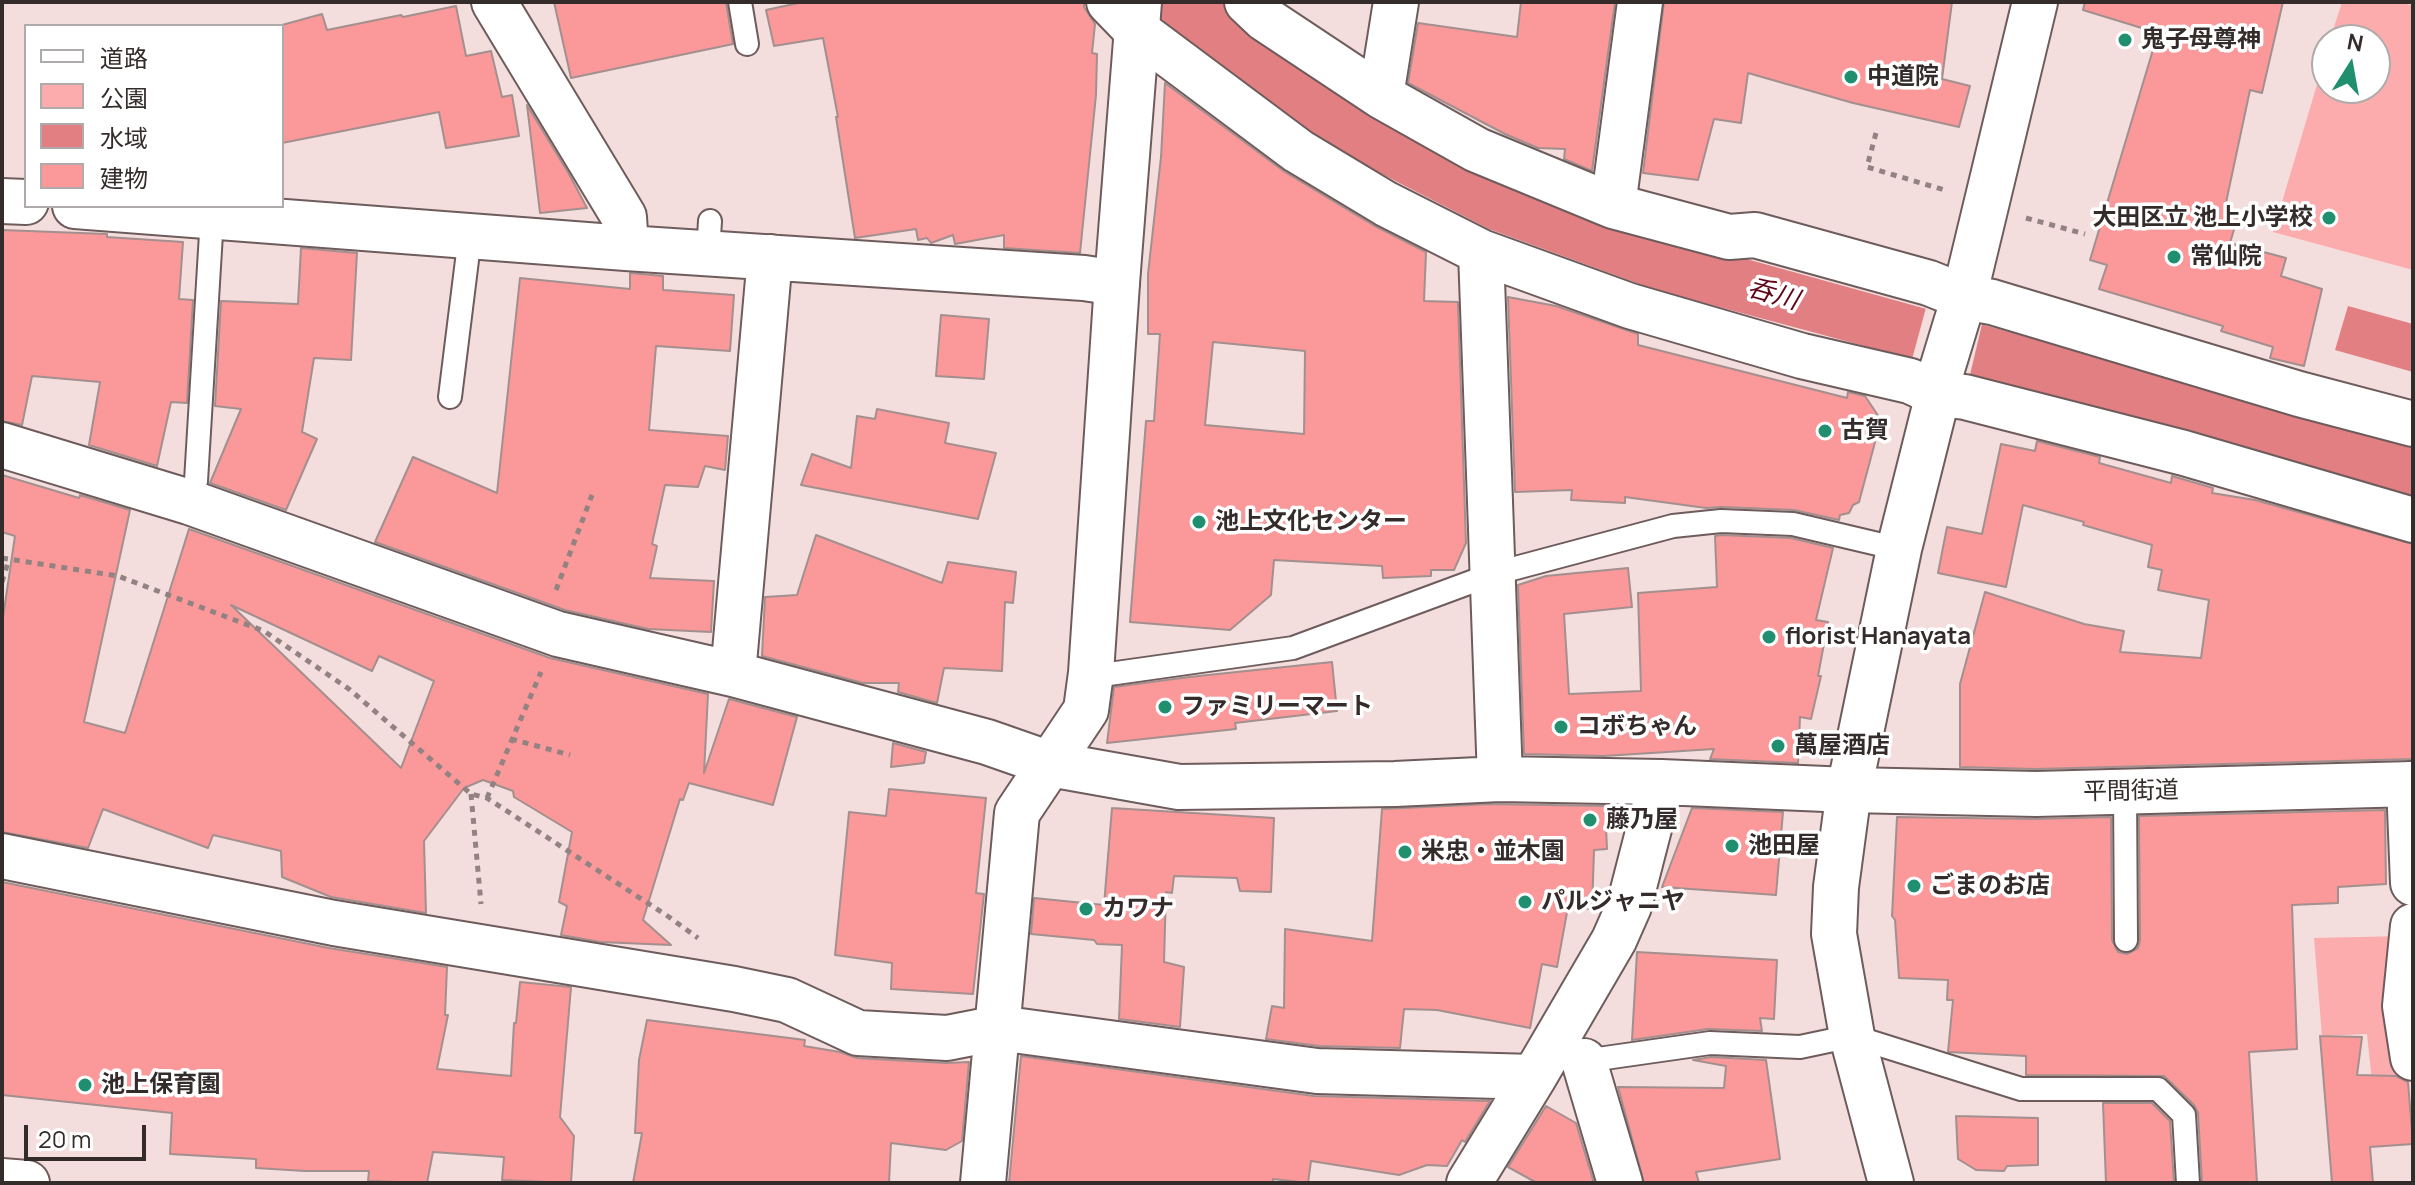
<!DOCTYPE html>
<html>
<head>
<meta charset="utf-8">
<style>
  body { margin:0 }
  #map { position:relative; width:2415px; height:1185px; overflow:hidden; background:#f4dedd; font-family:Manrope,"Noto Sans JP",sans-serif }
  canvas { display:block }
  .frame { position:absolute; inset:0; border:4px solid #342c2b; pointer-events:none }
  .legend { position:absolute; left:24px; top:24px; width:260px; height:184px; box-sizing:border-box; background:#fff; border:2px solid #aeabaa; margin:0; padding:10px 14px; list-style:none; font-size:24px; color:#342c2b }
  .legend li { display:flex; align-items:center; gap:16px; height:40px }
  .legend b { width:40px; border:2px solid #aeabaa }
  .north { position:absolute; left:2311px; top:24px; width:80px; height:80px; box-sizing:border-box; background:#fff; border:2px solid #aeabaa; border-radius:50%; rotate:11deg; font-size:22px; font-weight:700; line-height:32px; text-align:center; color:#342c2b }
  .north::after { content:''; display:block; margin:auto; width:28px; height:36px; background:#208f6f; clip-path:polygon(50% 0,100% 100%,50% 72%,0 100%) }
  .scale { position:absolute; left:24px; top:1125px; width:122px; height:36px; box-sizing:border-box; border:4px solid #342c2b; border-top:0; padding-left:10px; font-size:24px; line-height:28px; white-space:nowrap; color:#342c2b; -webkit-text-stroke:6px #fff; paint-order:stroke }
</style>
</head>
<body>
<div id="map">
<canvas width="2415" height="1185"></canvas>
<div class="frame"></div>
<ul class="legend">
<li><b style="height:10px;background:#fff"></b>道路</li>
<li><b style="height:22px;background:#fdacad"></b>公園</li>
<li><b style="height:22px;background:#e17f82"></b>水域</li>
<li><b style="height:22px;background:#fb989a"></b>建物</li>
</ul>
<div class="north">N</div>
<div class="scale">20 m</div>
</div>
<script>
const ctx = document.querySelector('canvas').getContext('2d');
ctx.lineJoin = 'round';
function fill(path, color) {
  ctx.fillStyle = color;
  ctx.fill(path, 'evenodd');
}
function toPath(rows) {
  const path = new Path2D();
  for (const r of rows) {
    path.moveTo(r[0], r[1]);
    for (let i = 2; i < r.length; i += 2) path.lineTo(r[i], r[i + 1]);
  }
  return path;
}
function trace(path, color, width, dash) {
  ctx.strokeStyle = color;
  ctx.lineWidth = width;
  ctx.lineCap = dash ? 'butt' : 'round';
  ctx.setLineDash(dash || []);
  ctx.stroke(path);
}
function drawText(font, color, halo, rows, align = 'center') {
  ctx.font = font + ' Manrope,"Noto Sans JP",sans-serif';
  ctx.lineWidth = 7;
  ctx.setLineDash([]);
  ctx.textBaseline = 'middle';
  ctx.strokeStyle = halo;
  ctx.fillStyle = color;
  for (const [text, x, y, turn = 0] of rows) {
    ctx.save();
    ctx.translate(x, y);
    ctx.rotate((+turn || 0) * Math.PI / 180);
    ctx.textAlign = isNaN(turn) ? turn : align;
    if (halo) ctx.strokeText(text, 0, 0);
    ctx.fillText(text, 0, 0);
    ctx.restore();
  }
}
fill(toPath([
  [2342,2,2401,2,2413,6,2413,270,2273,232,2327,51,2327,88,2375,88,2375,40,2330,40],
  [2405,936,2406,1077,2372,1082,2367,1034,2322,1036,2314,938]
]), '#fdacad');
fill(toPath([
  [1130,2,1225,2,1232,8,1678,240,2413,444,2413,497,2173,429,1656,290,1489,229,1343,154,1236,89],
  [2348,306,2413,324,2413,372,2335,350]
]), '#e17f82');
fill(toPath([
  [1927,304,1983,320,1969,379,1911,363]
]), '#f4dedd');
const building = toPath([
  [554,2,726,2,733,44,571,78,554,2],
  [803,2,1084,2,1084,7,1095,24,1092,53,1097,54,1096,95,1080,253,1004,248,1004,235,955,244,953,235,931,243,927,238,918,240,916,229,855,238,836,117,838,117,823,38,774,46,766,10,803,2],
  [1521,2,1615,2,1592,171,1564,159,1565,149,1538,148,1505,134,1408,83,1418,23,1517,37,1521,2],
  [1664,2,1952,2,1942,79,1970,86,1959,127,1853,103,1748,73,1741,123,1714,119,1698,180,1643,173,1664,2],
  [2085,2,2283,2,2262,93,2250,90,2224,212,2238,216,2230,243,2286,258,2281,276,2322,289,2304,366,2270,358,2273,347,2221,331,2223,326,2099,289,2107,265,2090,260,2158,33,2083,10,2085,2],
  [456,6,466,56,491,51,502,97,512,95,519,136,446,148,439,112,282,143,282,25,322,14,327,30,401,15,403,17,456,6],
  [1165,83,1285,172,1373,225,1426,252,1424,301,1458,302,1466,543,1454,570,1431,570,1431,576,1383,578,1382,566,1274,560,1271,595,1230,630,1130,622,1146,421,1154,421,1160,334,1148,334,1148,274,1161,157,1165,83],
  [1213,342,1305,351,1304,434,1205,425,1213,342],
  [527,105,569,174,587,208,540,213,527,105],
  [2,230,107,234,107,237,183,242,179,299,193,300,187,403,171,402,157,466,89,445,100,382,32,376,22,425,2,421,2,230],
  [301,248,357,253,351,360,314,358,302,432,317,439,286,510,210,483,241,409,215,406,221,301,298,304,301,248],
  [630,273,663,276,663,290,734,295,730,351,656,346,649,430,728,436,725,470,705,466,698,487,665,485,652,544,657,546,650,578,714,581,711,632,648,629,565,610,375,542,413,457,497,493,520,278,630,289,630,273],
  [1508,297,1556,306,1638,334,1638,345,1847,398,1848,392,1865,396,1881,420,1859,502,1853,505,1849,513,1840,515,1839,520,1794,510,1722,507,1706,508,1625,497,1625,503,1571,500,1572,490,1515,492,1508,297],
  [941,315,989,319,984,379,936,376,941,315],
  [877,409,949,423,945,443,996,453,978,519,801,485,812,454,851,468,857,416,875,419,877,409],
  [2037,441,2100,457,2099,463,2171,483,2172,476,2213,488,2212,493,2255,500,2413,544,2413,759,2036,769,1960,767,1960,684,1985,592,2084,624,2124,631,2120,652,2201,658,2209,600,2158,590,2162,570,2148,567,2152,545,2083,525,2084,522,2023,505,2006,587,1938,573,1947,527,1982,534,2001,444,2035,451,2037,441],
  [2,475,79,498,80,495,130,510,84,722,125,733,189,529,550,658,708,694,704,773,729,699,797,717,773,805,689,783,683,800,680,799,643,920,671,945,600,942,561,935,567,906,559,902,572,832,514,797,513,791,483,780,464,788,424,841,426,913,331,897,282,877,281,851,213,835,208,848,103,809,88,848,2,832,2,624,15,536,2,532,2,475],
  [231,605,372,671,379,656,434,681,401,768,231,605],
  [816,535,942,583,948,562,1016,572,1013,603,1005,602,1002,671,944,668,937,703,898,692,899,683,863,683,762,656,765,597,797,595,816,535],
  [1721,535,1791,538,1833,548,1816,620,1828,622,1818,676,1821,676,1811,719,1800,717,1798,763,1710,759,1714,749,1604,756,1524,754,1518,585,1546,576,1628,568,1632,607,1564,614,1569,694,1641,691,1638,593,1717,587,1715,536,1721,535],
  [1332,662,1337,711,1235,723,1236,729,1107,743,1114,687,1189,677,1332,662],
  [893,743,926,752,924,763,891,767,893,743],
  [889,789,986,798,976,893,984,894,973,994,891,989,892,963,835,955,849,812,886,816,889,789],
  [1490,804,1605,806,1607,849,1594,850,1592,909,1568,907,1557,967,1542,964,1530,1028,1437,1010,1404,1009,1400,1048,1319,1046,1266,1039,1272,1006,1284,1008,1285,929,1372,941,1382,809,1490,804],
  [1112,808,1274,818,1271,892,1240,891,1237,878,1174,876,1172,893,1166,892,1164,962,1184,967,1180,1027,1119,1019,1122,945,1097,944,1094,940,1031,934,1034,898,1104,905,1112,808],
  [1692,808,1783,812,1776,895,1662,887,1692,808],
  [2385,810,2386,884,2338,887,2338,903,2292,905,2297,1049,2249,1052,2257,1183,2202,1183,2198,1113,2194,1105,2164,1076,2026,1075,2026,1056,1948,1052,1953,1000,1947,1000,1948,980,1899,978,1895,920,1892,916,1897,817,2035,819,2111,817,2112,940,2118,952,2127,954,2138,948,2140,940,2139,816,2385,810],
  [2,882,329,948,447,967,445,1015,448,1015,437,1069,511,1076,514,1023,516,1023,520,982,571,987,560,1117,574,1136,571,1183,502,1180,504,1157,433,1152,427,1183,368,1181,369,1171,305,1171,256,1168,256,1159,170,1154,172,1113,2,1095,2,882],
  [1637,952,1777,960,1774,1019,1760,1018,1762,1031,1708,1029,1632,1040,1637,952],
  [647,1020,805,1040,804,1046,840,1052,857,1058,946,1063,969,1062,962,1141,946,1150,891,1143,889,1183,633,1183,642,1133,635,1133,639,1060,647,1020],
  [2320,1036,2362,1037,2357,1075,2396,1076,2408,1082,2413,1144,2370,1147,2373,1183,2332,1183,2320,1036],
  [1021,1056,1314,1096,1490,1101,1465,1142,1462,1140,1447,1166,1427,1165,1399,1175,1311,1161,1308,1183,1273,1179,1273,1183,1009,1183,1021,1056],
  [1711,1057,1766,1060,1780,1159,1696,1172,1699,1183,1644,1183,1618,1087,1724,1088,1726,1066,1693,1060,1711,1057],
  [2103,1103,2152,1103,2170,1121,2174,1183,2106,1183,2103,1103],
  [1546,1106,1576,1123,1594,1183,1537,1183,1508,1167,1546,1106],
  [1956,1116,2038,1118,2038,1165,2007,1166,2004,1171,1976,1170,1958,1159,1956,1116]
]);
fill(building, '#fb989a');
trace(building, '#a38f8e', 2);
const lane = toPath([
  [740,2,747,44],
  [708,253,710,221],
  [450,397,470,236],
  [189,502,196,481,212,217],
  [1091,673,1109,674,1293,648,1493,574,1673,526,1721,521,1793,524,1899,549],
  [2125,792,2126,940],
  [1579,1057,1584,1061,1710,1043,1800,1047,1852,1036,2021,1089,2158,1089,2184,1115,2188,1183]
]);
const street = toPath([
  [494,2,624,217,626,248],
  [1109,2,1136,30,1298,151,1386,204,1481,252,1630,306,1802,356,1910,381,1938,394,1965,397,2184,453,2413,520],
  [1247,2,1265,19,1381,96,1477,150,1613,206,1729,237,1755,235,1929,283,1964,297,1992,302,2299,394,2413,424],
  [1381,96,1396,2],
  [2,201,26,202],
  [75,206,626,248,1084,278,1117,283],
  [1613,206,1640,2],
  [1481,252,1500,779],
  [2,445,189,502,558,634,733,674,987,742,1050,764,1179,787,1395,784,1500,779,1661,782,1849,790,2036,794,2413,784],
  [733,674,770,257],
  [2409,784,2413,883],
  [2,856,334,923,734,989,787,1000,858,1033,947,1038,998,1028,1317,1071,1534,1077],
  [2413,926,2405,1006,2413,1058],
  [1584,1061,1620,1183],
  [1469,1183,1534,1077,1614,940,1629,906,1661,782]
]);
const secondary = toPath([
  [2,1181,27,1183],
  [983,1183,1017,813,1086,710,1091,673,1117,283,1139,2],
  [1891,1183,1852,1036,1834,934,1836,887,1849,790,1899,549,1938,394,1939,379,1964,297,2035,2]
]);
trace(lane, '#6e5c5c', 26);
trace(street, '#6e5c5c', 48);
trace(secondary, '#6e5c5c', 48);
trace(toPath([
  [1876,133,1867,167,1948,191],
  [2026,218,2085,234],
  [2,558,118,576,264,631,349,689,471,794,487,798,669,917,698,938],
  [2,582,9,559],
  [556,590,592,495],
  [511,739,570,755],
  [471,794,481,904],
  [487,798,541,672]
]), '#928382', 5, [6, 6]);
trace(lane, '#fff', 22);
trace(street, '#fff', 44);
trace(secondary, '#fff', 44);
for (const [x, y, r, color] of [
  [2125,40,8,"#208f6f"],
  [1851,77,8,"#208f6f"],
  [2329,218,8,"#208f6f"],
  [2174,257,8,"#208f6f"],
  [1825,431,8,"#208f6f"],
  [1199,522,8,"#208f6f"],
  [1769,637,8,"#208f6f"],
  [1165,707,8,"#208f6f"],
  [1561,727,8,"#208f6f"],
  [1778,746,8,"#208f6f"],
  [1590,820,8,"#208f6f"],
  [1732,846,8,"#208f6f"],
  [1405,852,8,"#208f6f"],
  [1914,886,8,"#208f6f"],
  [1525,902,8,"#208f6f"],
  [1086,909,8,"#208f6f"],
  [85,1085,8,"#208f6f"]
]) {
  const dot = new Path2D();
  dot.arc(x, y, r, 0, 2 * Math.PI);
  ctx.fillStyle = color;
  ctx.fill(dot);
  trace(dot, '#fff', 3);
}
drawText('bold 24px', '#342c2b', '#fff', [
  ["鬼子母尊神",2141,40],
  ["中道院",1867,77],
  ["大田区立 池上小学校",2313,218,"right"],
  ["常仙院",2190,257],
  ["古賀",1841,431],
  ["池上文化センター",1215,522],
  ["florist Hanayata",1785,637],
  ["ファミリーマート",1181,707],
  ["コボちゃん",1577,727],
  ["萬屋酒店",1794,746],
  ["藤乃屋",1606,820],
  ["池田屋",1748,846],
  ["米忠・並木園",1421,852],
  ["ごまのお店",1930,886],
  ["パルジャニヤ",1541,902],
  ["カワナ",1102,909],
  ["池上保育園",101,1085]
], 'left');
drawText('24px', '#342c2b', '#fff', [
  ["平間街道",2131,792,-1]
]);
drawText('italic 26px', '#5f0416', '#fff', [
  ["呑川",1773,295,16]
]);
</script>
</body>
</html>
